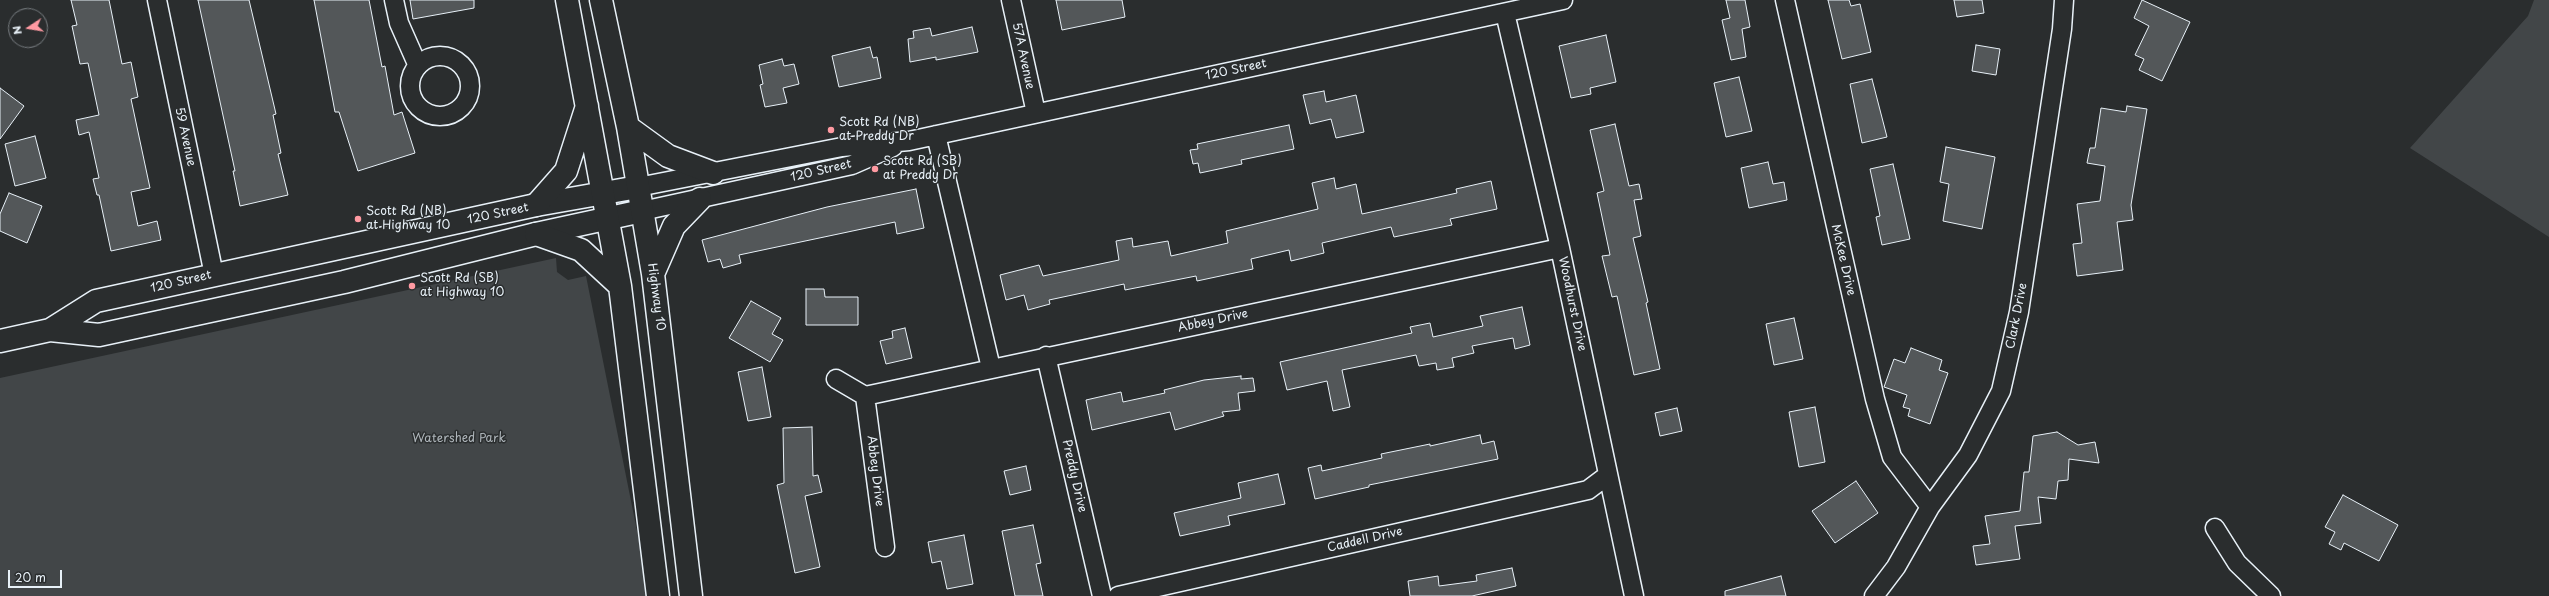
<!DOCTYPE html>
<html>
<head>
<meta charset="utf-8">
<style>
  body { margin:0 }
  #map { position:relative; width:2549px; height:596px; overflow:hidden; background:#2a2d2e; font-family:"Playpen Sans",sans-serif }
  canvas { display:block }
  .north { position:absolute; left:8px; top:8px; width:40px; height:40px; box-sizing:border-box; background:#2a2d2e; border:1px solid #767b7f; border-radius:50%; rotate:258deg; font-size:11px; font-weight:700; line-height:16px; text-align:center; color:#e8f1f8 }
  .north::after { content:''; display:block; margin:auto; width:14px; height:18px; background:#ff9aa2; clip-path:polygon(50% 0,100% 100%,50% 72%,0 100%) }
  .scale { position:absolute; left:8px; top:570px; width:54px; height:18px; box-sizing:border-box; border:2px solid #e8f1f8; border-top:0; padding-left:5px; font-size:12px; line-height:14px; white-space:nowrap; color:#e8f1f8; -webkit-text-stroke:3px #2a2d2e; paint-order:stroke }
</style>
</head>
<body>
<div id="map">
<canvas width="2549" height="596"></canvas>
<div class="north">N</div>
<div class="scale">20 m</div>
</div>
<script>
const ctx = document.querySelector('canvas').getContext('2d');
ctx.lineJoin = 'round';
function fill(path, color) {
  ctx.fillStyle = color;
  ctx.fill(path, 'evenodd');
}
function toPath(rows) {
  const path = new Path2D();
  for (const r of rows) {
    if (r.length === 3) {
      path.moveTo(r[0] + r[2], r[1]);
      path.arc(r[0], r[1], r[2], 0, 2 * Math.PI);
      continue;
    }
    path.moveTo(r[0], r[1]);
    for (let i = 2; i < r.length; i += 2) path.lineTo(r[i], r[i + 1]);
  }
  return path;
}
function trace(path, color, width, dash) {
  ctx.strokeStyle = color;
  ctx.lineWidth = width;
  ctx.lineCap = dash ? 'butt' : 'round';
  ctx.setLineDash(dash || []);
  ctx.stroke(path);
}
function drawText(font, color, halo, rows, align = 'center') {
  ctx.font = font + ' "Playpen Sans",sans-serif';
  ctx.lineWidth = 3;
  ctx.setLineDash([]);
  ctx.textBaseline = 'middle';
  ctx.strokeStyle = halo;
  ctx.fillStyle = color;
  for (const [text, x, y, turn = 0] of rows) {
    ctx.save();
    ctx.translate(x, y);
    ctx.rotate((+turn || 0) * Math.PI / 180);
    ctx.textAlign = isNaN(turn) ? turn : align;
    if (halo) ctx.strokeText(text, 0, 0);
    ctx.fillText(text, 0, 0);
    ctx.restore();
  }
}
fill(toPath([
  [2534,0,2549,0,2549,237,2410,148,2528,16],
  [556,258,557,272,568,280,586,276,650,596,0,596,0,378]
]), '#424648');
const building = toPath([
  [71,0,109,0,122,64,131,62,138,97,131,99,150,188,131,192,138,226,157,221,161,240,111,251,99,195,97,195,93,179,99,178,89,132,79,135,76,120,99,115,88,63,80,64,72,26,77,25,71,0],
  [198,0,249,0,276,114,273,115,281,153,278,154,288,195,240,206,233,171,235,171,198,0],
  [314,0,369,0,382,67,385,66,394,115,402,112,415,153,358,171,339,112,335,112,314,0],
  [410,0,474,0,474,8,413,19,410,0],
  [1056,0,1122,0,1125,17,1062,30,1056,0],
  [1726,0,1745,0,1750,27,1742,29,1746,57,1731,60,1722,20,1730,18,1726,0],
  [1828,0,1849,0,1851,6,1860,4,1871,52,1842,59,1828,0],
  [1954,0,1982,0,1984,13,1957,17,1954,0],
  [2142,0,2190,22,2162,81,2139,70,2144,59,2135,55,2149,26,2134,18,2142,0],
  [972,27,978,52,936,60,936,57,910,62,908,39,914,38,913,31,930,28,932,36,972,27],
  [1606,35,1616,82,1590,88,1591,94,1571,98,1559,46,1606,35],
  [1976,45,2000,49,1996,75,1972,71,1976,45],
  [870,47,873,58,877,57,881,78,839,87,832,56,870,47],
  [782,59,784,66,794,64,799,84,783,88,787,103,765,107,760,85,763,84,759,65,782,59],
  [1739,77,1752,131,1726,137,1714,83,1739,77],
  [1872,79,1887,137,1862,143,1850,84,1872,79],
  [0,88,24,106,0,139,0,88],
  [1324,91,1326,102,1356,95,1364,132,1336,138,1331,119,1310,124,1303,95,1324,91],
  [2127,106,2147,109,2131,205,2133,220,2117,222,2123,270,2077,276,2073,244,2082,243,2077,204,2100,201,2105,166,2087,163,2090,148,2095,148,2101,108,2126,112,2127,106],
  [1615,124,1629,186,1639,184,1642,199,1634,200,1641,236,1633,238,1648,302,1646,303,1660,369,1634,375,1617,296,1612,297,1602,256,1610,255,1597,193,1604,191,1590,130,1615,124],
  [1289,125,1294,149,1241,160,1242,164,1200,173,1198,163,1193,164,1190,150,1198,149,1197,144,1289,125],
  [35,136,46,178,15,186,5,144,35,136],
  [1946,147,1995,157,1982,229,1943,221,1949,184,1940,182,1946,147],
  [1768,162,1773,184,1784,182,1787,200,1749,208,1741,168,1768,162],
  [1893,164,1910,239,1882,245,1876,217,1880,216,1870,169,1893,164],
  [1334,178,1336,189,1356,184,1362,214,1457,193,1456,189,1491,181,1497,209,1450,219,1452,225,1394,237,1391,227,1322,243,1324,253,1291,261,1289,250,1251,259,1253,269,1197,281,1196,276,1125,290,1124,284,1049,300,1050,304,1028,310,1024,295,1006,300,1000,275,1039,265,1043,276,1119,260,1116,241,1132,238,1133,247,1168,241,1171,256,1228,243,1226,231,1318,209,1312,183,1334,178],
  [916,189,924,228,897,234,895,222,739,255,741,263,723,268,720,259,708,262,702,240,827,207,916,189],
  [9,193,42,206,27,243,0,231,0,214,9,193],
  [806,289,824,289,825,297,858,297,858,325,806,325,806,289],
  [751,301,781,318,772,334,783,340,770,362,729,338,751,301],
  [1522,307,1530,345,1515,349,1513,338,1472,346,1474,353,1452,358,1454,367,1437,370,1436,363,1419,366,1416,355,1342,370,1350,407,1333,411,1327,381,1287,390,1280,362,1412,333,1410,327,1430,323,1433,337,1483,326,1480,316,1522,307],
  [1794,318,1803,359,1774,365,1766,324,1794,318],
  [905,328,912,358,886,364,880,341,893,338,892,331,905,328],
  [1911,348,1942,360,1939,370,1948,373,1930,424,1908,416,1910,409,1903,407,1907,395,1884,387,1894,359,1905,363,1911,348],
  [762,367,771,417,748,421,738,372,762,367],
  [1241,376,1241,379,1253,378,1255,391,1238,393,1240,410,1222,412,1224,416,1175,430,1170,412,1092,430,1086,400,1121,392,1123,402,1165,393,1164,390,1204,380,1241,376],
  [1815,407,1825,462,1799,467,1789,412,1815,407],
  [1677,408,1682,431,1660,436,1655,413,1677,408],
  [812,427,813,476,818,475,822,492,805,496,820,567,795,573,777,485,784,483,783,428,812,427],
  [2057,432,2078,445,2095,442,2099,463,2069,459,2068,480,2058,481,2056,499,2038,497,2041,523,2015,526,2020,559,1976,565,1973,546,1990,544,1985,516,2020,511,2024,472,2029,472,2033,436,2057,432],
  [1480,435,1482,444,1494,441,1498,459,1369,485,1369,487,1315,499,1308,468,1321,465,1322,471,1382,458,1381,454,1430,444,1430,446,1480,435],
  [1026,466,1031,490,1010,495,1004,471,1026,466],
  [1278,474,1285,504,1228,516,1230,525,1180,536,1174,513,1241,498,1238,483,1278,474],
  [1856,481,1878,513,1835,543,1812,511,1856,481],
  [2343,495,2398,525,2379,561,2344,543,2341,550,2329,544,2335,532,2325,527,2343,495],
  [1033,525,1041,563,1036,564,1043,596,1015,596,1002,531,1033,525],
  [964,535,973,584,947,589,941,561,932,563,928,542,964,535],
  [1512,568,1516,586,1472,596,1410,596,1408,581,1438,576,1439,586,1477,581,1476,575,1512,568],
  [1781,576,1786,596,1725,596,1725,591,1781,576]
]);
fill(building, '#535759');
trace(building, '#e8f1f8', 1);
const minor = toPath([
  [157,0,214,275],
  [394,0,399,23,418,66],
  [1011,0,1036,113],
  [1785,0,1875,399,1892,457,1930,507],
  [1505,13,1560,248,1634,596],
  [440,86,30],
  [936,135,991,368],
  [638,187,842,147,909,141,1563,0],
  [642,211,852,165,893,147],
  [1046,356,1102,596],
  [836,379,865,396],
  [2215,528,2237,563,2271,596],
  [885,547,865,396,1560,248],
  [1118,596,1588,490,1608,475],
  [1874,596,1896,567,1930,507,1968,455,2001,391,2019,312,2062,29,2064,0]
]);
const major = toPath([
  [50,330,96,301,536,205,638,187],
  [0,341,50,330,99,335,344,282,536,234,642,211]
]);
const highway = toPath([
  [567,0,620,286,658,596],
  [601,0,628,127,653,274,691,596],
  [628,127,668,156,713,173],
  [536,205,566,171,587,106],
  [536,234,581,250,620,286],
  [653,274,674,226,700,199]
]);
trace(minor, '#e8f1f8', 21);
trace(major, '#e8f1f8', 25);
trace(highway, '#e8f1f8', 25);
trace(minor, '#2a2d2e', 18);
trace(major, '#2a2d2e', 22);
trace(highway, '#2a2d2e', 22);
for (const [x, y, r, color] of [
  [831,130,4,"#ff9aa2"],
  [875,169,4,"#ff9aa2"],
  [358,219,4,"#ff9aa2"],
  [412,286,4,"#ff9aa2"]
]) {
  const dot = new Path2D();
  dot.arc(x, y, r, 0, 2 * Math.PI);
  ctx.fillStyle = color;
  ctx.fill(dot);
  trace(dot, '#2a2d2e', 1.5);
}
drawText('12px', '#e8f1f8', '#2a2d2e', [
  ["57A Avenue",1023,56,78],
  ["120 Street",1236,70,-12],
  ["59 Avenue",185,137,78],
  ["120 Street",821,171,-13],
  ["120 Street",498,214,-12],
  ["McKee Drive",1843,260,77],
  ["120 Street",181,282,-13],
  ["Highway 10",656,297,82],
  ["Woodhurst Drive",1572,304,78],
  ["Clark Drive",2017,316,-79],
  ["Abbey Drive",1213,321,-12],
  ["Abbey Drive",875,471,83],
  ["Preddy Drive",1074,476,77],
  ["Caddell Drive",1365,540,-13]
]);
drawText('12px', '#e8f1f8', '#2a2d2e', [
  ["Scott Rd (NB)",839,123],
  ["at Preddy Dr",839,137],
  ["Scott Rd (SB)",883,162],
  ["at Preddy Dr",883,176],
  ["Scott Rd (NB)",366,212],
  ["at Highway 10",366,226],
  ["Scott Rd (SB)",420,279],
  ["at Highway 10",420,293]
], 'left');
drawText('12px', '#aeb5ba', '#2a2d2e', [
  ["Watershed Park",459,439]
]);
</script>
</body>
</html>
